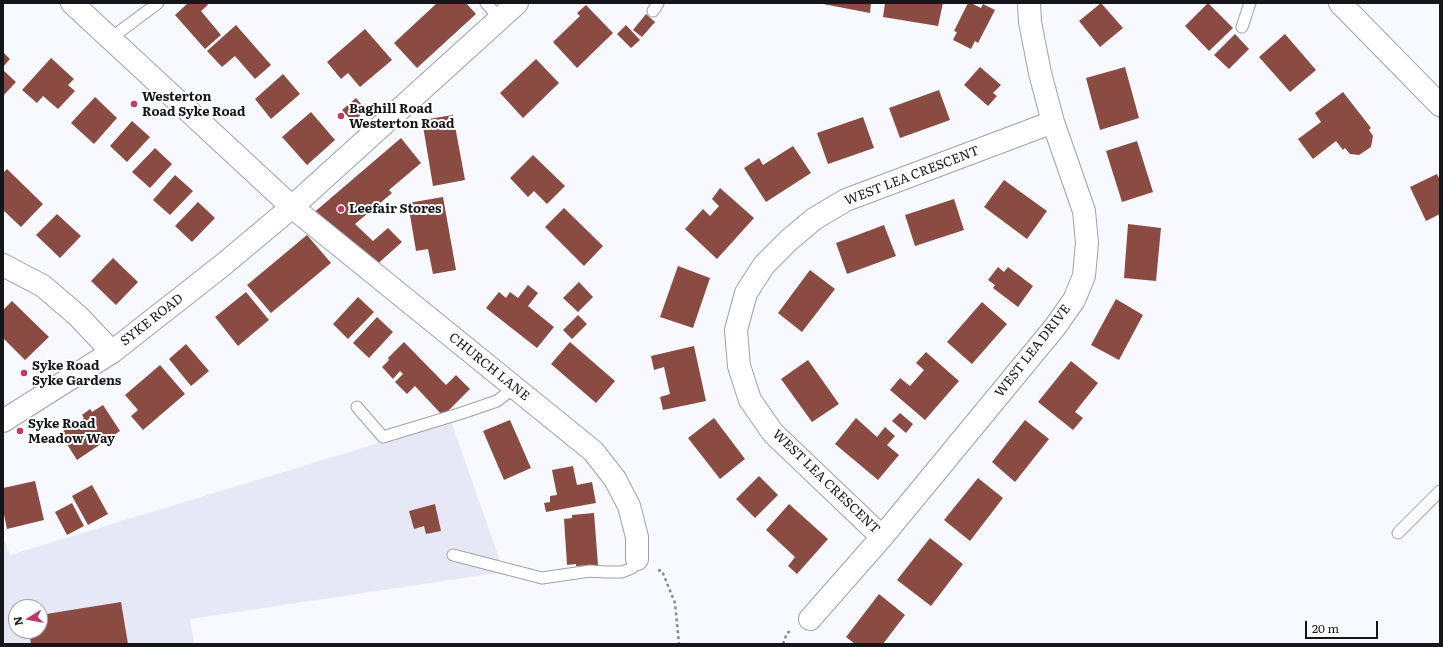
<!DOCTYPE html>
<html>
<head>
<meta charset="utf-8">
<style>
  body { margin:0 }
  #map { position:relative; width:1443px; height:647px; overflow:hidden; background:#f8f9fe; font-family:Literata,serif }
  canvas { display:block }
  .frame { position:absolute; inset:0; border:4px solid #151619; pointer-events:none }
  .north { position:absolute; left:8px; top:599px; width:40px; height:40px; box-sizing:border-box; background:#fff; border:1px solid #a1a2a3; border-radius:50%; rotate:259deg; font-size:11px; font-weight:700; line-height:16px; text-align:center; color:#151619 }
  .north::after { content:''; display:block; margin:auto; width:14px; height:18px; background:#c53865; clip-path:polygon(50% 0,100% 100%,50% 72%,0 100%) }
  .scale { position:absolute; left:1305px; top:621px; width:73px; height:18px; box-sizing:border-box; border:2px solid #151619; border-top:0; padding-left:5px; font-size:12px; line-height:14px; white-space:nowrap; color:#151619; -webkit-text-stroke:3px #fff; paint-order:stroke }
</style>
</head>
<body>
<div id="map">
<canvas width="1443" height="647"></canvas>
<div class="frame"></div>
<div class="north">N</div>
<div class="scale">20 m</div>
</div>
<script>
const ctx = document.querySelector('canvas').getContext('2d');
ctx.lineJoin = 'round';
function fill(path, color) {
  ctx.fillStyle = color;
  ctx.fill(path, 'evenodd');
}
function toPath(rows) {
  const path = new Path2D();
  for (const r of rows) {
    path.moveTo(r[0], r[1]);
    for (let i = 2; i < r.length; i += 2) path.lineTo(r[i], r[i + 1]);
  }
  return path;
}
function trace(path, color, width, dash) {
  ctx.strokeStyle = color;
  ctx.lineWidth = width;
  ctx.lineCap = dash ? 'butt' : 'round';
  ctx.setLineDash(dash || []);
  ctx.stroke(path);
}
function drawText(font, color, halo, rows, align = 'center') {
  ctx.font = font + ' Literata,serif';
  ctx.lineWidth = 4;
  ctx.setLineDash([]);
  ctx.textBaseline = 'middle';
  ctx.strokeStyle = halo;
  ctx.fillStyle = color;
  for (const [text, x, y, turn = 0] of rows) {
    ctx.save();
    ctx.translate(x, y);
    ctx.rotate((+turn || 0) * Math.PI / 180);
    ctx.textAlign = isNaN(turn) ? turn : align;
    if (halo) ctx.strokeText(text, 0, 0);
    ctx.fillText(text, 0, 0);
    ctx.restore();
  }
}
fill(toPath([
  [451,421,504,572,190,619,194,644,3,644,3,537,10,555],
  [16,607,40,607,40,631,16,631]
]), '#e6e9f5');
fill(toPath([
  [188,3,206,3,208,5,201,11,221,35,205,49,175,15],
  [437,3,466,3,476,14,417,68,394,43],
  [818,3,871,3,870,13],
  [885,3,943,3,938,26,883,17],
  [968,3,971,3,981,8,983,4,995,10,978,43,975,41,971,49,953,40,957,32,954,31],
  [1101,3,1123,28,1100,47,1079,21],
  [1208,3,1233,28,1209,51,1185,26],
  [586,5,613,33,577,68,553,42,580,16,577,13],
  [646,14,655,22,642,37,633,30],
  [236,25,271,65,255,79,235,56,222,67,207,51],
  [626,25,640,40,631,48,617,34],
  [365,29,392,60,360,87,348,73,341,79,327,62],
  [1235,34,1249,49,1229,69,1214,55],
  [1285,34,1316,70,1290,92,1259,57],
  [3,52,10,59,3,67],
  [51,58,74,79,68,85,75,91,58,109,43,96,37,103,22,90],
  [536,59,559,83,523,118,500,93],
  [980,67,1001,85,993,93,997,96,988,106,964,85],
  [1125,67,1139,118,1100,130,1086,78],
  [3,70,16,82,3,96],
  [283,74,300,94,271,119,255,99],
  [939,90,950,120,900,138,889,108],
  [1343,92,1371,128,1369,130,1373,136,1371,147,1359,155,1350,154,1345,148,1343,150,1336,141,1313,159,1298,139,1321,122,1315,113],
  [95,97,117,118,94,144,71,123],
  [356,98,366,110,353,122,342,110],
  [311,112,335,140,307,165,282,137],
  [453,115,465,180,433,186,422,120],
  [863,117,874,148,828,164,817,133],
  [132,121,150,137,127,162,110,146],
  [401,138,421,163,389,190,392,193,355,224,373,241,388,228,402,242,373,268,311,215],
  [1137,141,1153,192,1122,202,1106,151],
  [793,146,811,173,766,202,744,168,759,158,763,165],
  [155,148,172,164,150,188,132,172],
  [533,155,565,186,547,204,534,191,528,197,510,178],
  [7,169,43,204,21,227,3,210,3,173],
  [1437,174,1440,180,1440,214,1426,221,1410,187],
  [175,175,193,191,170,215,153,200],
  [1004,180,1047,211,1027,239,984,207],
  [720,188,754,218,717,259,685,229,703,209,710,216,719,206,712,199],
  [443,197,456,270,433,274,428,249,416,251,408,203],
  [954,199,964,230,915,246,905,215],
  [198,202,215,218,192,242,175,226],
  [564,208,603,246,584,266,545,227],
  [57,214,81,236,60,258,36,235],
  [1128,224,1161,228,1156,281,1124,278],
  [884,225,896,256,847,274,836,243],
  [307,235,331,263,271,313,247,285],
  [113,258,138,282,116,305,91,281],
  [678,266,710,278,693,328,660,317],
  [998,267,1004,272,1008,267,1033,286,1018,307,993,288,995,285,988,280],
  [810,270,835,289,802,332,778,313],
  [579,282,593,297,578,312,563,298],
  [528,285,538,293,528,306,554,327,537,348,486,308,499,292,506,298,510,292,518,298],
  [246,292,269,320,238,346,215,317],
  [358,297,374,312,348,339,333,324],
  [1116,299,1143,315,1119,360,1091,345],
  [12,301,49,337,25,360,3,338,3,310],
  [982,302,1007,324,972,364,947,342],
  [578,315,587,324,572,339,563,330],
  [377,317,393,332,369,358,353,343],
  [404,342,446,385,456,375,470,389,443,416,415,386,407,394,395,382,403,374,400,371,393,379,382,367,389,360,388,358],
  [570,342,615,381,596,403,551,364],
  [186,344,209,371,191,386,169,359],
  [694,346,706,401,663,410,660,397,670,394,664,367,654,370,651,356],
  [926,352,959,381,925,420,890,390,900,378,910,386,924,370,916,363],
  [808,360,839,404,812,422,781,379],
  [1071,361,1098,383,1075,412,1083,418,1073,430,1038,402],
  [160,365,185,394,143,430,131,416,138,410,125,395],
  [103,405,120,431,77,460,60,433,84,418,82,415,90,409,92,412],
  [900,413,913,424,906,433,892,421],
  [714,418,745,459,720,479,688,438],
  [856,418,877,437,885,427,895,436,887,445,899,455,878,480,835,444],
  [510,420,531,468,504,480,483,431],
  [1025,420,1049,439,1015,482,992,462],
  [573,466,577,485,592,482,596,503,546,512,544,503,550,502,550,496,557,495,552,470],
  [759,476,778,495,755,518,736,499],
  [978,478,1003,498,970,541,944,520],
  [35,481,44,520,7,529,3,510,3,488],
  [92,485,108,514,88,525,72,496],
  [72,503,84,526,67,535,55,512],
  [435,504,441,531,426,534,424,526,414,529,409,511],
  [789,504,828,539,797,574,788,566,795,557,766,530],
  [594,513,598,565,576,566,576,564,567,565,564,519,572,518,572,515],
  [930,538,963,564,931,606,897,580],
  [879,594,905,615,883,644,855,644,846,637],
  [121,602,128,644,31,644,29,631,40,631,40,615]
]), '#8a4b43');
const lane = toPath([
  [486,3,499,18],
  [653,11,658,3],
  [1242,27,1250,3],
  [111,38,158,3],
  [357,407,383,437,462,413,497,401,514,388],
  [1398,533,1440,491],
  [453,555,542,578,590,571,605,572,622,572,632,568,637,559]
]);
const street = toPath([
  [1340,3,1440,105],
  [292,207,593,451,615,479,629,506,637,537,637,559],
  [3,265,43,286,78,316,112,352],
  [882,537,773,433,750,400,739,366,736,330,746,293,764,265,789,240,814,219,846,200,1053,122],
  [810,619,882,537,1055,327,1074,300,1084,276,1087,243,1084,211,1053,122,1040,73,1030,22,1029,3]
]);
const secondary = toPath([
  [72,3,292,207],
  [3,421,112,352,224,264,292,207,517,3]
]);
trace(lane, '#9fa1a9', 13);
trace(street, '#9fa1a9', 24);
trace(secondary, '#9fa1a9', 24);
trace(toPath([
  [658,570,662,571,675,603,679,644],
  [783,644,787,633,790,631]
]), '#88898d', 2.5, [3, 3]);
trace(lane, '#fff', 11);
trace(street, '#fff', 22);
trace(secondary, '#fff', 22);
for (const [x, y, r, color] of [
  [134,104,4,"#c53865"],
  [341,116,4,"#c53865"],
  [341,209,4,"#c53865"],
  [24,373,4,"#c53865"],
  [20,431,4,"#c53865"]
]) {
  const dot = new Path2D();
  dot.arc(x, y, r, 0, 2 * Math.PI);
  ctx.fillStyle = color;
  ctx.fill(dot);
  trace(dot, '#fff', 1.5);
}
drawText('bold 13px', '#151619', '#fff', [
  ["Westerton",142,97],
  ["Road Syke Road",142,112],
  ["Baghill Road",349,109],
  ["Westerton Road",349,124],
  ["Leefair Stores",349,209],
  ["Syke Road",32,366],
  ["Syke Gardens",32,381],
  ["Syke Road",28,424],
  ["Meadow Way",28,439]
], 'left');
drawText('13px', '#151619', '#fff', [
  ["WEST LEA CRESCENT",912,176,-21],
  ["SYKE ROAD",152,320,-38],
  ["WEST LEA DRIVE",1033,351,-52],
  ["CHURCH LANE",489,367,39],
  ["WEST LEA CRESCENT",826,482,44]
]);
</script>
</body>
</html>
